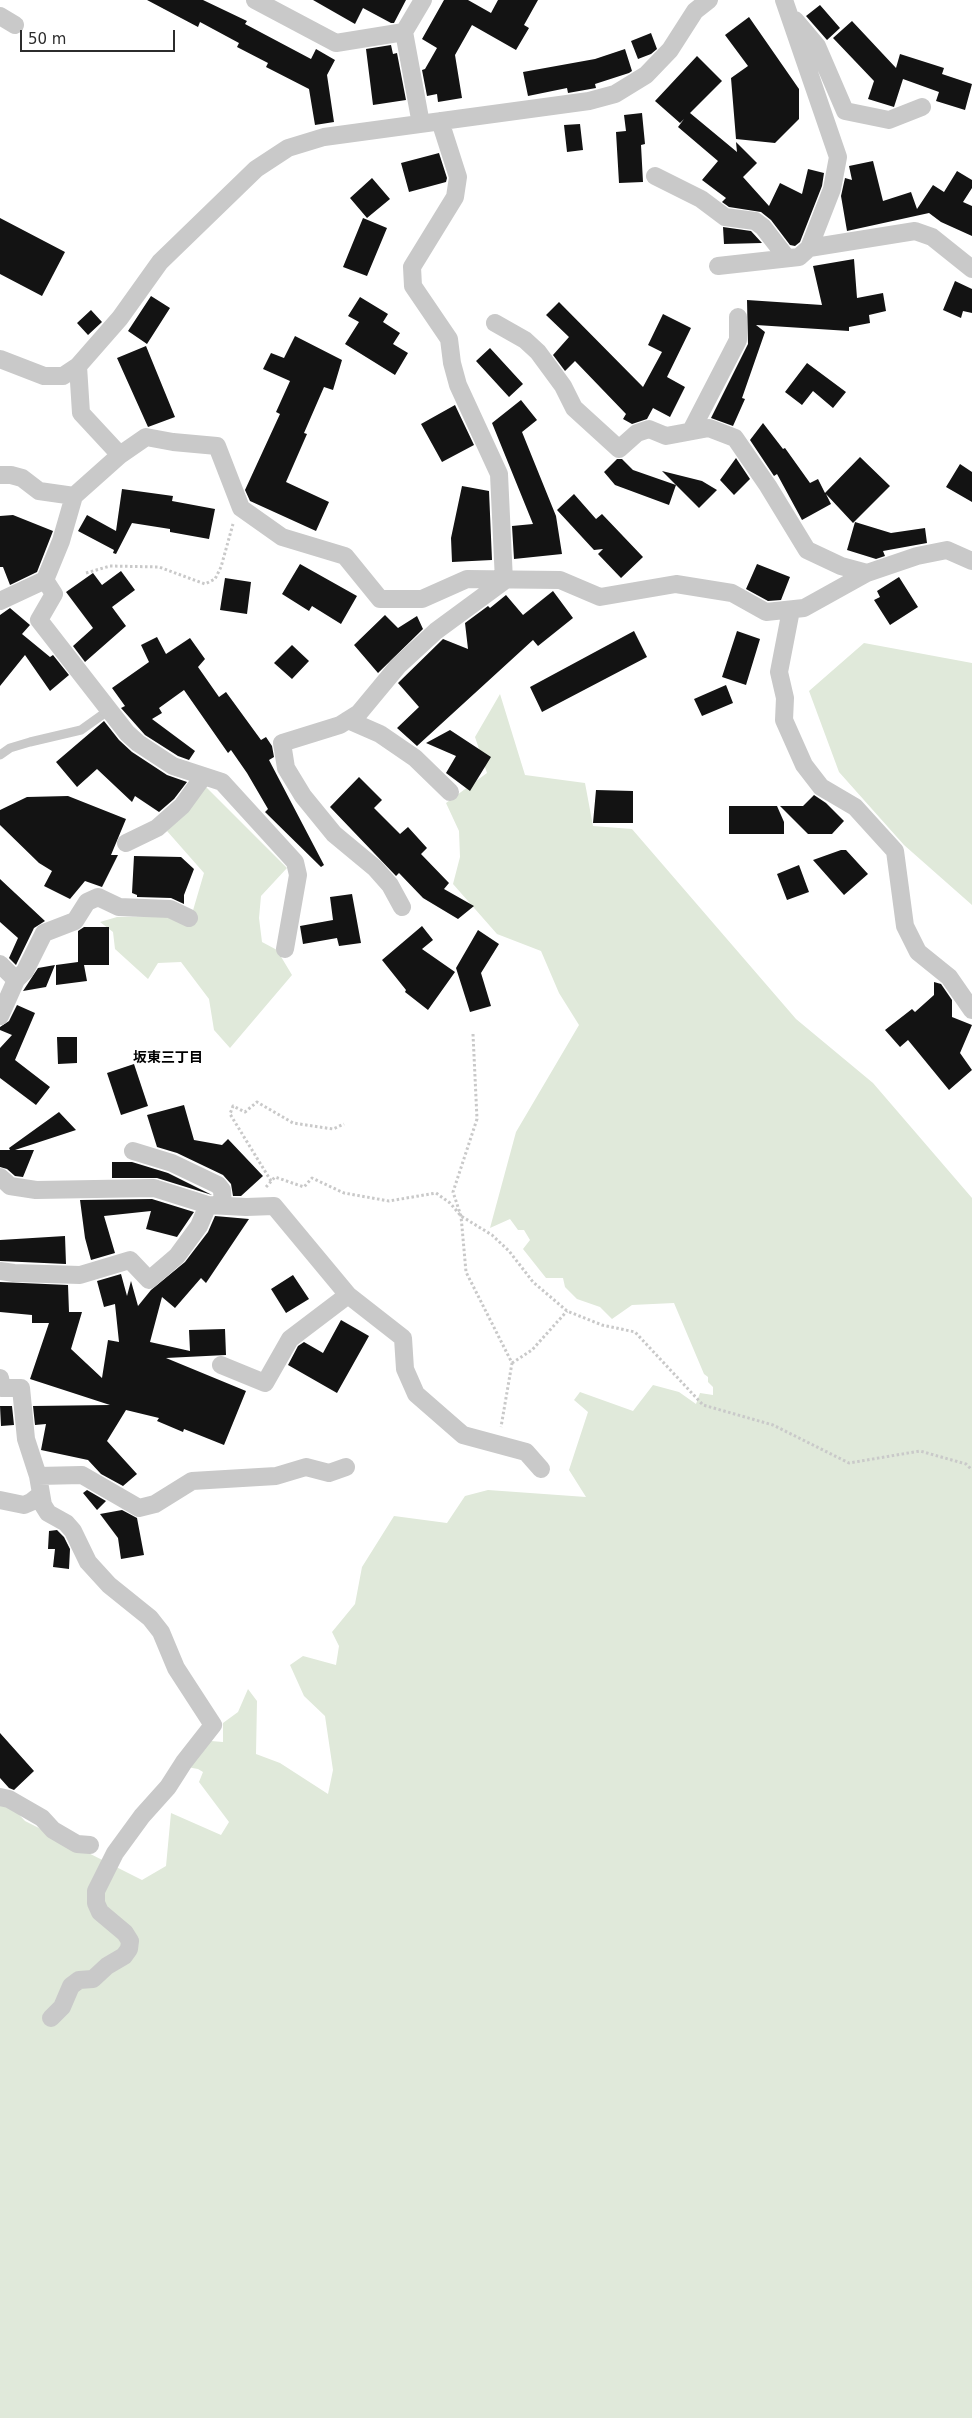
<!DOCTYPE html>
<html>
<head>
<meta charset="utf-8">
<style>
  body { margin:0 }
  #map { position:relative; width:972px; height:2418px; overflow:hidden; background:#fff; font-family:"DejaVu Sans",sans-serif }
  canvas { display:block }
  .scale { position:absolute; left:20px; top:30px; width:155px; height:22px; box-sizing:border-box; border:2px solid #2c2c2c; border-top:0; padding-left:6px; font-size:15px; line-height:18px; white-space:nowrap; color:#2c2c2c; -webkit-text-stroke:4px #fff; paint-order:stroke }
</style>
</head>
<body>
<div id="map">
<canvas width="972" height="2418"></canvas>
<div class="scale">50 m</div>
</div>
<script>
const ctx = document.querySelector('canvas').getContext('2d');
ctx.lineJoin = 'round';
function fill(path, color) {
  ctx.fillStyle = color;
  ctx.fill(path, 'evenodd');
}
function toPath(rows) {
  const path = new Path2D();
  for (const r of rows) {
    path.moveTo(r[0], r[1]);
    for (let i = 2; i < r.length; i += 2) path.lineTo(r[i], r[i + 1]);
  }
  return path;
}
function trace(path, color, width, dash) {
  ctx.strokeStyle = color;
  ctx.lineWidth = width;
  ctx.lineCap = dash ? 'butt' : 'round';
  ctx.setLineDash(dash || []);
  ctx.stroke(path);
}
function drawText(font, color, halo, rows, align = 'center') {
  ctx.font = font + ' "DejaVu Sans","Noto Sans JP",sans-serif';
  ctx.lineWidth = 5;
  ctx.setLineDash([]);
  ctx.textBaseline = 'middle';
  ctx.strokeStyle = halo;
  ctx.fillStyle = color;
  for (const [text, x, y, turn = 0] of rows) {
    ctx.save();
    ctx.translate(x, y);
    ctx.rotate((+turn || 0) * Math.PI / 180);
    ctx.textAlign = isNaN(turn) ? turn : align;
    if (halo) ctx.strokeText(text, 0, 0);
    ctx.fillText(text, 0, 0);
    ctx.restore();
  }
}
fill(toPath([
  [864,643,972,663,972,905,904,845,839,772,809,691],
  [500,694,525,775,585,783,593,826,632,829,796,1019,873,1083,972,1198,972,2418,0,2418,0,1794,25,1821,142,1880,166,1866,171,1813,221,1835,229,1822,199,1782,203,1772,198,1769,181,1766,211,1741,223,1742,223,1723,238,1712,248,1689,257,1701,256,1754,280,1763,328,1794,333,1770,325,1716,304,1696,290,1665,303,1656,336,1665,339,1646,332,1632,355,1604,362,1567,394,1516,447,1523,465,1496,488,1490,586,1497,569,1470,588,1412,574,1400,580,1392,633,1411,653,1385,679,1392,696,1404,700,1393,713,1395,713,1387,708,1382,708,1377,704,1374,674,1303,632,1305,612,1319,600,1307,577,1299,565,1287,563,1278,546,1278,523,1249,530,1240,524,1230,518,1230,510,1219,490,1228,516,1132,579,1025,559,993,541,951,497,934,453,884,460,857,459,831,446,803,487,773,475,737],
  [206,787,287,868,261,896,259,918,262,942,277,950,292,975,230,1048,214,1030,209,999,181,962,158,963,148,979,115,949,113,932,100,922,117,917,165,916,189,924,204,873,167,831]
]), '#e0e9da');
fill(toPath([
  [147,0,203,0,247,21,245,24,311,59,316,49,335,60,327,75,334,122,315,125,309,89,266,67,268,63,237,47,239,43,200,22,198,27],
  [313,0,406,0,394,23,391,23,363,8,355,24],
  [444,0,468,0,491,13,498,0,538,0,524,25,529,28,516,50,472,25,455,55,462,98,438,102,437,94,427,96,422,70,425,69,437,48,422,39],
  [820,5,840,28,827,40,806,16],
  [749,17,799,89,799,119,775,143,736,139,731,78,748,66,725,35],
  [852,21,896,68,900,54,944,68,942,74,972,84,965,110,936,101,939,92,903,79,894,107,868,99,874,81,833,38],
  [651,33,657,49,651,54,638,59,631,41],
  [391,45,393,54,397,53,406,100,373,105,366,49],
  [625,49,632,71,629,73,595,84,596,88,568,93,567,88,528,96,523,72,595,59],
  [697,56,722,81,690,113,737,152,736,142,757,163,743,177,769,206,780,183,802,194,808,169,824,173,822,186,800,242,795,246,790,245,771,220,761,212,729,207,722,202,726,198,702,180,718,161,678,127,684,119,680,123,655,101],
  [642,113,645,144,641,145,643,182,619,183,616,132,626,131,624,115],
  [580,124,583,150,567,152,564,125],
  [439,153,447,178,446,182,409,192,401,163],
  [873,161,883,201,911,192,917,209,933,185,944,192,957,171,972,180,972,188,963,202,972,206,972,236,941,222,929,213,847,231,841,196,845,178,852,180,849,166],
  [372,178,390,199,367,218,350,198],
  [0,218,65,252,42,296,0,274],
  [363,218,387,228,367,276,343,267],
  [723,227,751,231,762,243,724,244],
  [854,259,857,298,883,293,886,311,869,315,870,323,849,327,849,331,756,325,765,332,742,398,745,399,733,426,711,418,748,344,747,300,822,305,813,266],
  [955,281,972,289,972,313,963,311,961,318,943,310],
  [151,296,170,308,147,344,128,331],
  [360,297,388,314,383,322,400,333,393,344,408,353,395,375,345,344,359,322,348,316],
  [559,302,643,387,662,352,648,345,663,314,691,328,667,377,685,387,670,417,653,408,647,419,632,424,623,419,626,414,575,361,565,371,553,355,569,337,546,315],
  [91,310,102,322,88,335,77,323],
  [295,336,342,360,333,390,324,387,304,433,307,434,286,482,329,502,316,531,250,501,245,490,280,414,276,412,290,381,263,369,271,353,284,358],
  [146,346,175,417,148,427,117,358],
  [490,348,523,384,509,397,476,361],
  [807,363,846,392,833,408,813,391,802,405,785,392],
  [521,400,537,420,522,432,556,516,562,554,514,559,512,526,533,524,492,423],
  [455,405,474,445,442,462,421,424],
  [763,423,783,449,785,448,810,483,818,479,825,493,860,457,890,486,853,523,826,494,831,504,802,520,777,474,774,476,750,440],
  [736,458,750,479,734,495,720,480],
  [617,459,622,459,633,470,676,485,669,505,615,485,604,472],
  [960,464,972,472,972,502,946,487],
  [662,471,702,481,717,490,699,508],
  [462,486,489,491,492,560,452,562,451,538],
  [122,489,173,496,172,501,215,509,209,539,170,532,170,529,132,523,116,554,113,553,114,550,78,531,87,515,116,531],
  [574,494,596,519,602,514,643,557,621,578,598,554,603,549,594,550,557,510],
  [13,515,53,531,37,572,10,585,3,567,0,567,0,516],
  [855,522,891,533,925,528,927,543,883,551,885,556,876,559,847,550],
  [300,564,357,596,341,624,312,606,309,611,282,594],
  [757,564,790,577,781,600,768,601,746,589],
  [121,571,135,590,112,607,126,626,85,662,73,646,93,628,66,592,93,573,102,585],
  [899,577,918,607,890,625,874,600,880,597,877,591],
  [225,578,251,582,247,614,220,610],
  [553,591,573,618,538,646,533,640,417,746,397,728,419,707,398,683,443,639,468,649,465,623,488,606,490,608,506,595,523,615],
  [10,608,30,625,22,634,50,657,53,655,69,675,50,691,25,655,0,686,0,615],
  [385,615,398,628,417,616,423,629,378,673,354,645],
  [634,631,647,657,542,712,530,687],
  [737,631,760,639,746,685,722,677],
  [157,637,166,654,190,638,205,659,198,667,219,697,226,692,261,740,266,737,272,746,274,757,269,760,324,865,321,867,265,812,268,809,247,773,231,750,228,753,184,690,159,708,162,713,152,719,195,751,189,760,178,756,145,735,121,708,125,706,112,688,149,662,141,645],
  [292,645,309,661,292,679,274,663],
  [726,685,733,703,702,716,694,699],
  [104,721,119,740,132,752,167,775,187,782,174,799,159,812,135,796,132,802,97,769,77,787,56,762],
  [450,730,491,757,470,791,446,773,456,756,426,743],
  [359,777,382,800,374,808,400,834,408,827,427,848,421,854,449,883,444,889,474,906,458,919,423,898,399,873,396,876,330,807],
  [596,790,633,791,633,823,593,823],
  [814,795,826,803,844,821,832,834,808,834,780,806,803,806],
  [68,796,126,819,111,855,118,855,102,887,85,881,70,899,44,886,52,871,39,863,0,825,0,810,27,797],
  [729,806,777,806,784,822,784,834,729,834],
  [841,850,846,850,868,874,844,895,813,860],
  [134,856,181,857,194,869,184,895,184,904,171,898,137,897,137,895,132,893],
  [799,865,809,892,787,900,777,874],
  [0,879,45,921,34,928,16,965,9,958,18,938,0,922],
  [352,894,361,943,339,946,337,938,303,944,300,926,333,920,330,897],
  [422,926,433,940,422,949,455,972,428,1010,405,992,406,990,382,960],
  [84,927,109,927,109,965,84,965,87,981,56,985,56,965,78,962,78,931],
  [478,930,499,944,481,973,491,1006,470,1012,456,968],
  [55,965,46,987,23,991,38,968],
  [934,982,941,984,952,1000,952,1017,972,1025,960,1053,972,1070,949,1090,908,1040,900,1047,885,1030,912,1009,915,1012,934,995],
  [17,1005,35,1013,15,1060,50,1087,36,1105,0,1078,0,1048,12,1035,0,1030,0,1027,9,1021],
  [57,1037,77,1037,77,1063,58,1064],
  [134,1064,148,1106,121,1115,107,1073],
  [184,1105,194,1140,222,1145,228,1139,263,1176,241,1196,233,1196,231,1184,223,1175,177,1153,157,1147,147,1115],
  [59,1112,76,1130,15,1150,34,1150,23,1177,15,1176,7,1169,0,1167,0,1150,10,1150,9,1148],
  [112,1162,132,1162,168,1173,212,1195,157,1178,112,1178],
  [152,1199,194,1212,177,1237,146,1229,151,1211,104,1216,115,1253,91,1260,85,1238,80,1200],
  [215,1216,249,1219,206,1283,201,1278,175,1308,162,1297,150,1342,190,1351,189,1330,225,1329,226,1355,166,1358,246,1391,224,1445,184,1429,183,1432,157,1421,159,1418,126,1410,107,1441,137,1474,123,1486,101,1474,88,1460,41,1450,46,1424,35,1425,33,1406,110,1405,30,1379,49,1323,32,1323,32,1315,0,1312,0,1282,68,1285,69,1312,82,1312,71,1349,102,1378,108,1340,119,1342,115,1304,104,1307,97,1281,121,1274,127,1296,131,1281,138,1306,151,1290,185,1262,208,1232],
  [65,1236,66,1264,0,1261,0,1240],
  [293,1275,309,1299,286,1313,271,1289],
  [341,1320,369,1336,337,1393,288,1365,298,1346,304,1342,323,1353],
  [0,1406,12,1406,14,1425,1,1426],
  [87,1490,106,1501,97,1510,83,1493],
  [122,1510,137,1518,144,1555,121,1559,118,1538,100,1514],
  [57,1530,64,1537,70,1549,69,1569,53,1567,55,1549,48,1549,49,1531],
  [0,1733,34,1771,14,1790,9,1788,0,1778]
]), '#131313');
trace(toPath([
  [86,573,110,566,159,567,205,584,215,579,221,567,233,524],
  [473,1034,477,1119,453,1192,461,1216,466,1272,512,1363,501,1427],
  [271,1181,230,1114,233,1106,245,1112,257,1102,293,1123,333,1129,344,1124],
  [266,1187,275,1177,304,1187,312,1178,344,1193,389,1201,436,1193,450,1203,461,1216,492,1235,509,1251,533,1282,567,1311,602,1325,635,1332,703,1405,773,1425,849,1463,920,1451,966,1464,972,1470],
  [512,1363,532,1350,567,1311]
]), '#c9c9c9', 3, [2.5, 2.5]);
trace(toPath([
  [0,755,10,748,30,742,81,730,109,710]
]), '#c9c9c9', 9);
trace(toPath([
  [255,0,336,43,404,32],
  [0,16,15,25],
  [795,20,817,46,845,111,889,120,922,107],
  [440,121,458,177,455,197,412,267,413,286,449,339,452,363,458,385,499,474,504,581],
  [421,124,404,32,423,0],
  [655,176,701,199,725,217,755,221,763,227,787,258],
  [809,248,915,231,932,237,972,269],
  [718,266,799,257,809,248,832,189,838,157,784,0],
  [495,323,525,340,538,352,563,386,574,408,619,449,637,433,649,429,666,436,709,428,735,438,768,486,807,550,841,566,867,573],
  [0,359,44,376,63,376,78,366,120,318,160,262,256,169,288,148,324,137,589,101,615,94,646,75,670,50,695,11,709,0],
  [78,366,81,413,120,455],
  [691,431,738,340,738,317],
  [0,475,11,475,22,478,39,491,74,496],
  [45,580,54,594,39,620,127,733,138,743,173,766,222,782,295,862,298,875,285,949],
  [0,601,45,580,61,541,74,496,120,455,146,437,173,442,217,446,241,508,282,537,345,556,380,599,422,599,467,579,560,580,600,597,676,584,732,593,766,612,804,608,867,573,917,556,947,550,972,561],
  [791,610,779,672,785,698,784,720,804,765,821,787,855,807,895,851,905,926,918,952,949,977,972,1010],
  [348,720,380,734,415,758,450,792],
  [126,843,157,828,182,806,203,777],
  [402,907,390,885,375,868,334,834,303,796,286,768,282,743,340,725,359,713,398,666,436,631,504,581],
  [0,964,16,980,25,971,44,933,75,921,87,902,98,897,119,907,170,909,189,918],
  [0,1016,16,980],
  [133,1151,172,1163,218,1185,222,1190,223,1205],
  [0,1177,10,1186,36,1190,154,1188,208,1205,246,1207,274,1206,348,1295,403,1338,405,1369,416,1394,463,1435,526,1452,541,1469],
  [0,1271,14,1273,80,1275,130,1260,149,1280,177,1256,199,1226,208,1205],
  [221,1365,265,1383,290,1339,348,1295],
  [0,1378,2,1388,21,1388,26,1439,38,1476,43,1505,48,1513,66,1523,73,1531,88,1562,109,1585,150,1618,161,1632,176,1668,213,1725,184,1762,168,1787,142,1816,115,1853,96,1891,96,1903,100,1912,125,1933,130,1941,129,1949,124,1956,107,1966,93,1979,79,1980,71,1986,62,2007,51,2018],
  [38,1476,82,1475,139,1508,155,1504,192,1481,276,1476,306,1467,329,1473,346,1467],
  [0,1500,24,1505,31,1502,41,1494],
  [0,1797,9,1799,42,1818,53,1830,77,1844,90,1845]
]), '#c9c9c9', 18);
drawText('bold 14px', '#000', '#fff', [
  ["坂東三丁目",168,1058]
]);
</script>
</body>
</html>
